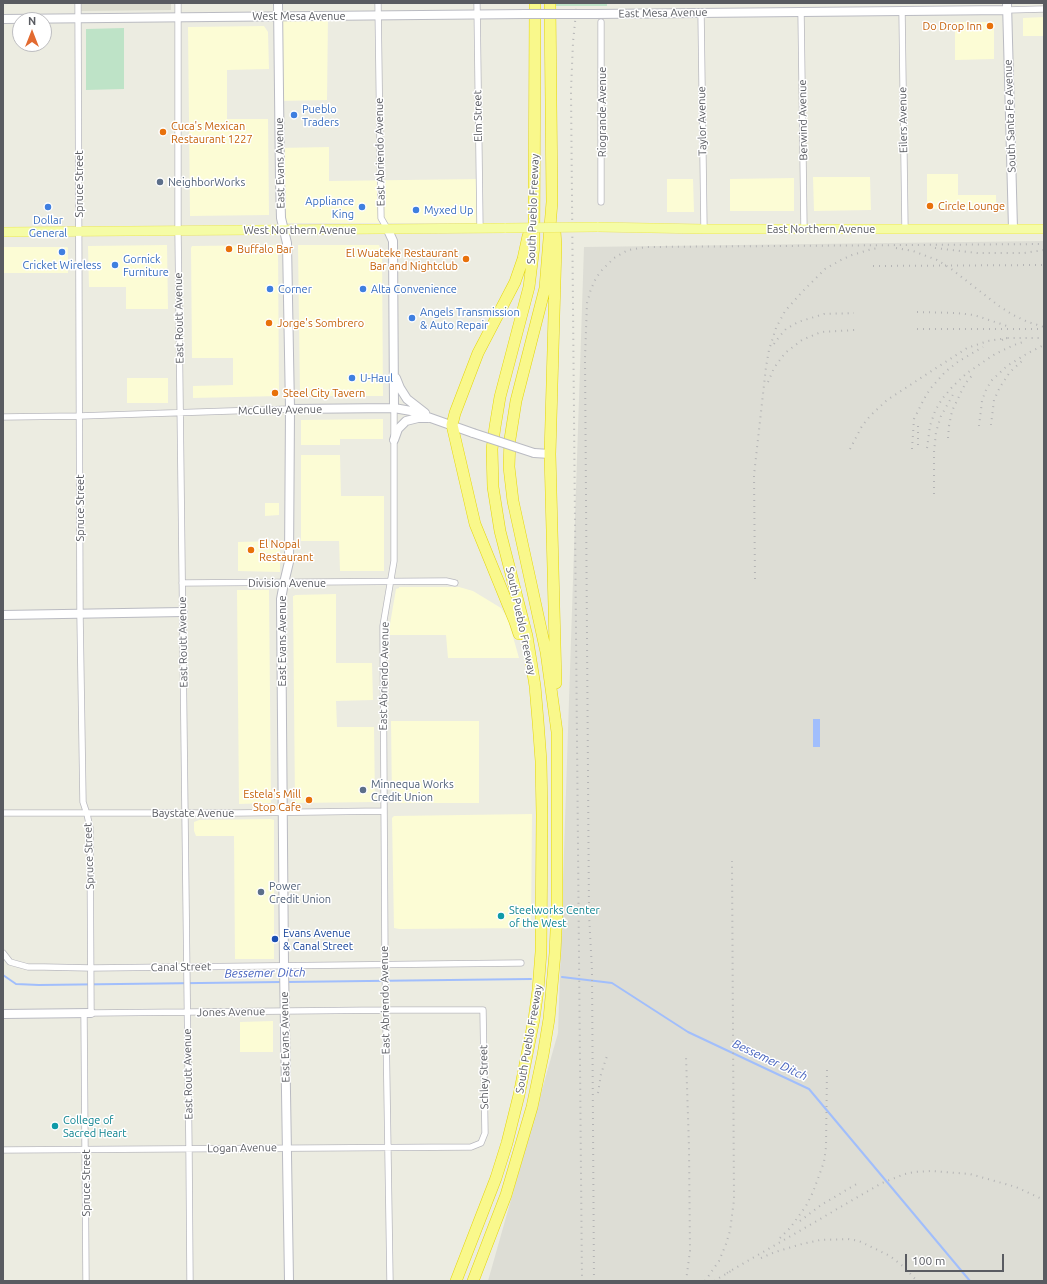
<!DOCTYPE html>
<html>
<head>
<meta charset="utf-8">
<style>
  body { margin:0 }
  #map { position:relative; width:1047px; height:1284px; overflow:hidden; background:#ecece1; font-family:Ubuntu,sans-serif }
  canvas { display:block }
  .frame { position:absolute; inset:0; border:4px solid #595b61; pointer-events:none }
  .north { position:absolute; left:12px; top:12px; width:40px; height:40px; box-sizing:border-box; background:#fff; border:1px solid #bdbdc0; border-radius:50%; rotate:0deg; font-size:11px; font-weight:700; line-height:16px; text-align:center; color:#595b61 }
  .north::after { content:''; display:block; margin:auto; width:14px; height:18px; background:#e26a30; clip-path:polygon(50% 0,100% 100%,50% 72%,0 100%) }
  .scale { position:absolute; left:905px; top:1254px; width:99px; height:18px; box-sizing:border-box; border:2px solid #595b61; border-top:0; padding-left:5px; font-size:12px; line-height:14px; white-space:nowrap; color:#595b61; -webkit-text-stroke:3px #fff; paint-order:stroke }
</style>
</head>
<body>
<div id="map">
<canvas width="1047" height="1284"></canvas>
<div class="frame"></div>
<div class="north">N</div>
<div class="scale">100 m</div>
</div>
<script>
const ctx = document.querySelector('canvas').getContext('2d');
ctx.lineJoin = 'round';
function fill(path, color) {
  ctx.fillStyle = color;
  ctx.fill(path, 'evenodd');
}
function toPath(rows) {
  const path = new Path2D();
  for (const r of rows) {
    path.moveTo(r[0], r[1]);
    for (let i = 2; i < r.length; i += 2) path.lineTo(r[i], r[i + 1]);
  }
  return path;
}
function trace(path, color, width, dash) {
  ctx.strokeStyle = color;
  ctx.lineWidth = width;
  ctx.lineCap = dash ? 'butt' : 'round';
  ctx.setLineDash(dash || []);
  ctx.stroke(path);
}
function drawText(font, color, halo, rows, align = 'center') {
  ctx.font = font + ' Ubuntu,sans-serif';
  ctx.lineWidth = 3;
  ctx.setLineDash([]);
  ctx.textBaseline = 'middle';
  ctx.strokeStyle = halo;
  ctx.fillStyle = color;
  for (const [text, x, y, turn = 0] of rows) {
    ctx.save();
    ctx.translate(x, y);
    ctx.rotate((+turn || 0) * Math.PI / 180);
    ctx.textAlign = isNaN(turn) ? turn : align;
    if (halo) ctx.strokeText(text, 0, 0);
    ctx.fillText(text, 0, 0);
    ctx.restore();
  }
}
fill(toPath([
  [328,16,327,100,279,101,278,17],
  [1044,17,1044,36,1023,36,1023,18],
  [955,22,994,22,994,59,955,60],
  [264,26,268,32,269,69,227,70,227,119,268,119,269,215,190,216,188,27],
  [329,147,329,181,479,179,480,223,282,223,279,148],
  [927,174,958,174,958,195,996,195,996,209,927,209],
  [813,177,870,177,871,210,814,211],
  [794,178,794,211,730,211,730,179],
  [667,179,693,179,694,212,667,212],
  [167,245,168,309,126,309,126,287,89,287,88,246],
  [275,245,278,247,279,396,193,398,193,386,233,385,233,358,192,358,191,248,192,246],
  [298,245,379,245,382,253,383,396,300,396],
  [3,247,67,247,68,248,68,273,3,273],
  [127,378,168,378,168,403,127,403],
  [383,419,383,439,340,439,340,445,301,445,301,420],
  [301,455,340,455,341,496,384,496,384,571,340,571,339,541,301,541],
  [265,503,279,503,279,515,265,516],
  [280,541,280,572,238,571,238,542],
  [399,587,459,587,473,591,501,608,508,619,519,658,448,658,446,635,390,635,389,630,396,589,399,588],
  [237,590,269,590,271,803,239,804],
  [336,594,336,663,372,663,373,700,336,701,337,727,374,727,375,802,295,803,293,596,294,596,295,595],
  [391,721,479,721,479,803,394,803,392,801],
  [532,814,531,928,399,929,394,928,392,818,394,816],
  [271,819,274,820,274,959,235,959,234,836,196,836,194,831,194,822,199,820],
  [273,1021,273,1052,240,1052,240,1022]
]), '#fcfcd5');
fill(toPath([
  [1044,241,1044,1281,488,1281,558,1033,584,247]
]), '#ddddd5');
fill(toPath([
  [81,3,171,3,171,10,81,11]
]), '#dcdccf');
fill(toPath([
  [556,3,607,3,607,6,556,6],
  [124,28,124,89,86,90,86,29]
]), '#bee3c7');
fill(toPath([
  [813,719,820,719,820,747,813,747]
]), '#a1befc');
trace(toPath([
  [3,975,16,984,39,985,281,982],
  [562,977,612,983,688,1032,809,1089,970,1281],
  [286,982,531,979]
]), '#a1befc', 2);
const street = toPath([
  [178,3,178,231,189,1149,190,1281],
  [378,3,381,218,388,230],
  [477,3,480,229],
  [1007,10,1044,9],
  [902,11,905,229],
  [801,12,804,229],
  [701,13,704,229],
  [601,202,601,22],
  [3,417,79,416,290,409],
  [182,583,446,581,455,583],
  [3,813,237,813,384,811],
  [3,953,10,962,28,967,44,967,91,968,521,963],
  [84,1013,86,1281],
  [3,1150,471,1147,481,1143,485,1133,483,1010,386,1010,91,1013,90,828,87,814,83,802,80,615,78,3],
  [390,1281,385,964,383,626,394,561,394,408]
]);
const secondary = toPath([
  [278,3,280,181,281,218,287,243,290,409,289,562,284,583,281,599,284,966,289,1281],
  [1007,3,1013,229],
  [594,14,1007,10],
  [3,19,526,14],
  [388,230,393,241,394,408],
  [396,378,400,388,407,399,425,413],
  [290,409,394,408,411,411,473,433],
  [394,440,398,429,406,421,418,418,428,418],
  [534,453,550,454],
  [3,615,183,612],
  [3,1014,91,1013]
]);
const primary = toPath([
  [597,227,704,229,1044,229],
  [3,232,506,228]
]);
const highway = toPath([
  [555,231,556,246,550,454,556,683],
  [519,634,515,622,475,524,452,425,455,413,478,353,515,282,523,259,528,236],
  [456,1281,496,1178,507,1143,519,1095,534,1019,538,990,541,952,542,815,541,761,538,721,535,686,527,636,500,531,493,487,492,449,495,427,500,397,529,287,534,246,535,3],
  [473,1281,506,1195,532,1107,543,1055,549,1019,555,953,557,908,557,732,546,652,513,501,509,467,510,439,516,401,545,288,552,202,550,3]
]);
trace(street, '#b9b9bf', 7);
trace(secondary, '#babbc2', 10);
trace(primary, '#ece75a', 10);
trace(highway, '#e4d608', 12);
trace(street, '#fff', 5.5);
trace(secondary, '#fff', 8);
trace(primary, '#f5fca6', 9);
trace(highway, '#f9f88b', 11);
trace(toPath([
  [577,3,573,42,571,90,582,1281],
  [896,248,913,251,937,260,950,268,999,306,1013,315,1028,322,1044,327],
  [935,248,977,253,1024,253,1044,250],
  [873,266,1044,265],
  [917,312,956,313,974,315,1007,326],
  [917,329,1040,329],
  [1002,340,1007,338,1044,338],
  [774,344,779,337,786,329,798,322,824,314,854,313],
  [768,382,774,368,785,353,802,340,821,332,855,330],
  [991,425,994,400,1000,387,1010,372,1022,361],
  [918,426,918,448],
  [979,426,982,401,985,392,991,381,1007,366,1028,353,1044,345],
  [948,438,949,426,952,411,965,384,974,373],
  [927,448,930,426,935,411,942,399,953,386,967,373,995,354,1014,345,1026,341],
  [850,449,862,426,870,416,887,400,967,348,988,341,1007,338],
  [912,449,914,419,924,399,930,389,945,372,959,361,983,347],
  [934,494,934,452,936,432,941,416,955,391],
  [755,579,754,475,766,367,769,350,776,328,785,311,802,292,825,269,841,260,852,255,872,249,880,248],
  [598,1093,601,1074,607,1056],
  [800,1221,821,1205,860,1182],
  [780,1238,790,1228,806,1206,813,1192,824,1162,826,1147,827,1069],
  [761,1258,775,1252,802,1244,820,1240,848,1239,859,1241,890,1256,904,1267,917,1281],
  [727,1273,882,1183,905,1174,914,1172,932,1171,970,1174,1016,1187,1044,1200],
  [594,1281,592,970,589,915,585,358,587,303,591,289,596,278,602,270,614,258,628,250,646,247,1044,244],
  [686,1281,690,1251,689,1147,686,1056],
  [705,1281,719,1261,726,1244,730,1231,734,1200,732,861],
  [714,1281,731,1271]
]), '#b4b4b5', 2, [1, 5]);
const secondaryBridge = toPath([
  [526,14,594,14],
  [473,433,534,453]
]);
const primaryBridge = toPath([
  [506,228,597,227]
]);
trace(secondaryBridge, '#babbc2', 10, []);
trace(primaryBridge, '#ece75a', 10, []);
trace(secondaryBridge, '#fff', 8);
trace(primaryBridge, '#f5fca6', 9);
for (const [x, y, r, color] of [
  [990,26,4,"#e8710a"],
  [294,115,4,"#3f7fe0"],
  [163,132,4,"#e8710a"],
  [160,182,4,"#5c6f8a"],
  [930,206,4,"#e8710a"],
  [48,207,4,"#3f7fe0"],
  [362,207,4,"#3f7fe0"],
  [416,210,4,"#3f7fe0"],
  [229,249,4,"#e8710a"],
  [62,252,4,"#3f7fe0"],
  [466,259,4,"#e8710a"],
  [115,265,4,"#3f7fe0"],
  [270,289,4,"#3f7fe0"],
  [363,289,4,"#3f7fe0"],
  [412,318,4,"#3f7fe0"],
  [269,323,4,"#e8710a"],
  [352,378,4,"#3f7fe0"],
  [275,393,4,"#e8710a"],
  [251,550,4,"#e8710a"],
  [363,790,4,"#5c6f8a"],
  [309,800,4,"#e8710a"],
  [261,892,4,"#5c6f8a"],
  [501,916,4,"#0f9aa8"],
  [275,939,4,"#1a4fb4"],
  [55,1126,4,"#0f9aa8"]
]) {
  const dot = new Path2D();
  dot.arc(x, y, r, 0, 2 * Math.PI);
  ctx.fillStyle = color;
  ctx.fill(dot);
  trace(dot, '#fff', 1.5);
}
drawText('11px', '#595b61', '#fff', [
  ["East Mesa Avenue",663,13,-1],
  ["West Mesa Avenue",299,16],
  ["Riogrande Avenue",602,112,-90],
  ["Elm Street",478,116,-91],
  ["South Santa Fe Avenue",1010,116,-92],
  ["Berwind Avenue",803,120,-91],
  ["Eilers Avenue",903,120,-91],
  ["Taylor Avenue",702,121,-91],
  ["East Abriendo Avenue",380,152,-91],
  ["East Evans Avenue",280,163,-91],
  ["Spruce Street",79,184,-90],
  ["South Pueblo Freeway",533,209,-88],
  ["East Northern Avenue",821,229],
  ["West Northern Avenue",300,230],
  ["East Routt Avenue",179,318,-91],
  ["McCulley Avenue",280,410,-1],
  ["Spruce Street",80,508,-90],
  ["Division Avenue",287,583],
  ["South Pueblo Freeway",521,621,78],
  ["East Evans Avenue",282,641,-90],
  ["East Routt Avenue",183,642,-91],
  ["East Abriendo Avenue",384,676,-89],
  ["Baystate Avenue",193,813],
  ["Spruce Street",89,856,-92],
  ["Canal Street",181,967,-1],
  ["East Abriendo Avenue",385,1000,-91],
  ["Jones Avenue",231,1012,-1],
  ["East Evans Avenue",285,1037,-91],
  ["South Pueblo Freeway",529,1039,-80],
  ["East Routt Avenue",188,1074,-91],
  ["Schley Street",484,1077,-91],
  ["Logan Avenue",242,1148,-1],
  ["Spruce Street",86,1183,-90]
]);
drawText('11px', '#c56008', '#fff', [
  ["Do Drop Inn",982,26,"right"],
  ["Cuca's Mexican",171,126],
  ["Restaurant 1227",171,139],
  ["Circle Lounge",938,206],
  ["Buffalo Bar",237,249],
  ["El Wuateke Restaurant",458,253,"right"],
  ["Bar and Nightclub",458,266,"right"],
  ["Jorge's Sombrero",277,323],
  ["Steel City Tavern",283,393],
  ["El Nopal",259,544],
  ["Restaurant",259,557],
  ["Estela's Mill",301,794,"right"],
  ["Stop Cafe",301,807,"right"]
], 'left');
drawText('11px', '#366cbe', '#fff', [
  ["Pueblo",302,109],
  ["Traders",302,122],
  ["Appliance",354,201,"right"],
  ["King",354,214,"right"],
  ["Myxed Up",424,210],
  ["Dollar",48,220,"center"],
  ["General",48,233,"center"],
  ["Gornick",123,259],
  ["Furniture",123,272],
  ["Cricket Wireless",62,265,"center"],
  ["Corner",278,289],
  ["Alta Convenience",371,289],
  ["Angels Transmission",420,312],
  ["& Auto Repair",420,325],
  ["U-Haul",360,378]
], 'left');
drawText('11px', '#4e5e75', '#fff', [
  ["NeighborWorks",168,182],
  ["Minnequa Works",371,784],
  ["Credit Union",371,797],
  ["Power",269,886],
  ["Credit Union",269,899]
], 'left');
drawText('11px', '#0d838f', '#fff', [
  ["Steelworks Center",509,910],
  ["of the West",509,923],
  ["College of",63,1120],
  ["Sacred Heart",63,1133]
], 'left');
drawText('11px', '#164399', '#fff', [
  ["Evans Avenue",283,933],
  ["& Canal Street",283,946]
], 'left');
drawText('italic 12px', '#4562be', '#fff', [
  ["Bessemer Ditch",265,973,-1],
  ["Bessemer Ditch",770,1060,25]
]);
</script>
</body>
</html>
